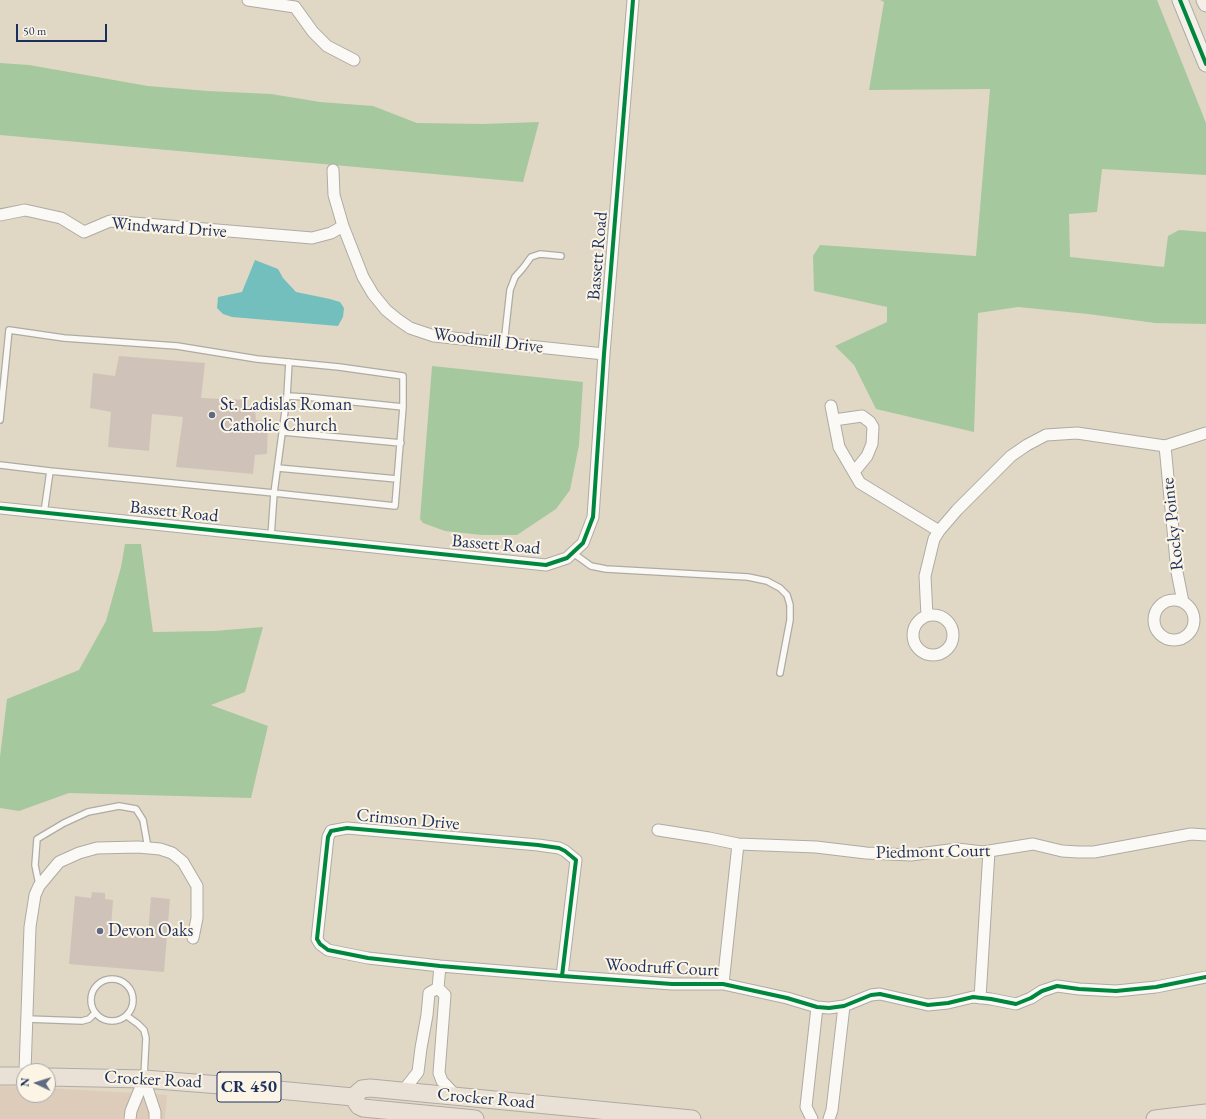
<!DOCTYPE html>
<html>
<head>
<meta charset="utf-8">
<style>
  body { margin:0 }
  #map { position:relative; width:1206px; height:1119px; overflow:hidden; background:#e0d8c5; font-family:"EB Garamond",serif }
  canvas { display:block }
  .north { position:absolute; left:16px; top:1063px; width:40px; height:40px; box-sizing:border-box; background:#fcf5e5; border:1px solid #a2a6af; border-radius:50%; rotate:274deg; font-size:11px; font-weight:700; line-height:16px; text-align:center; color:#1b2f5e }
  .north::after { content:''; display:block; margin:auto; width:14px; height:18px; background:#606a82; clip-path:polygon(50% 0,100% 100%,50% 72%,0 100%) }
  .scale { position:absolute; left:16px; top:24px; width:91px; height:18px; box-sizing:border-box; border:2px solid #1b2f5e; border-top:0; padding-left:5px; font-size:12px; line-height:14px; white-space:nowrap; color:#1b2f5e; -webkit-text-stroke:3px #fcf5e5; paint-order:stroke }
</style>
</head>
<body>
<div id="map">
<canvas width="1206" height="1119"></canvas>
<div class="north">N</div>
<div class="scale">50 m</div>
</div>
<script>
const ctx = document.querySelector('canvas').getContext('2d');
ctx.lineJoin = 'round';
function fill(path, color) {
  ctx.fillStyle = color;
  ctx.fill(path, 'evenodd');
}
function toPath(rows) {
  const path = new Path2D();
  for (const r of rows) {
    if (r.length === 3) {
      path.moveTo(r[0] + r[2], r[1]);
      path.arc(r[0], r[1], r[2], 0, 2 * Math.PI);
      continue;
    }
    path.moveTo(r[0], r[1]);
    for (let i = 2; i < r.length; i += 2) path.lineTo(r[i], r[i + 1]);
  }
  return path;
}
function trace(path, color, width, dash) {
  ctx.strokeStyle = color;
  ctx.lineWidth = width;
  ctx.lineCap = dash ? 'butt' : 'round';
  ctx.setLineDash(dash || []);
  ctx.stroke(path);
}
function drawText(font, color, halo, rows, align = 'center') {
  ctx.font = font + ' "EB Garamond",serif';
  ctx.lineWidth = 4;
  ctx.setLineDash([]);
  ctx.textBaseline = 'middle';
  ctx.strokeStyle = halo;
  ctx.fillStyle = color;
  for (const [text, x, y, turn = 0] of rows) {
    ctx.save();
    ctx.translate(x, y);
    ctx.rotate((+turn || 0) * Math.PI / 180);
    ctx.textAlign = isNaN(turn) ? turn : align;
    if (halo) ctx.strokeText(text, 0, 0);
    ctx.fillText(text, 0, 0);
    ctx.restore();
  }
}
fill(toPath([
  [0,1086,24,1087,24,1095,48,1095,48,1088,167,1095,165,1119,0,1119]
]), '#deccbb');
fill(toPath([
  [880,0,1157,0,1206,123,1206,175,1102,169,1097,212,1069,214,1070,257,1164,267,1168,236,1179,230,1206,232,1206,324,1155,323,1088,314,1018,307,978,313,974,432,876,409,854,365,835,346,887,322,887,307,814,291,813,256,820,245,976,256,990,89,869,90,884,2],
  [0,63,29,65,148,86,208,91,271,94,320,102,373,106,417,123,483,124,539,122,523,182,0,135],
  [432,366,583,382,579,445,570,490,556,509,517,535,482,535,445,531,423,523,420,519],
  [125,544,141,544,153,632,214,631,263,627,245,692,211,705,268,726,251,798,69,793,19,811,0,808,0,757,7,699,79,670,106,621,121,567]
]), '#a6c89e');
fill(toPath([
  [255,260,278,269,283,278,296,292,330,299,340,302,344,308,343,317,338,326,232,317,223,314,217,308,218,297,242,292]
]), '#73bfbe');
fill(toPath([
  [119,356,205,363,201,398,248,400,247,410,255,411,256,420,268,421,267,454,255,455,253,474,176,467,183,417,152,414,149,451,108,447,111,412,90,408,93,373,115,376],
  [92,892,105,893,105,899,113,900,111,930,148,933,151,897,170,899,164,972,69,964,75,896,91,898]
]), '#cfc3b9');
const lane = toPath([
  [504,344,510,290,515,277,523,268,531,257,540,254,561,256],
  [287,396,306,397,403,407],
  [0,420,9,330,64,338,177,346,257,359,339,367,403,376,403,407,395,506,274,493,271,536],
  [283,432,401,443],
  [0,465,50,471,44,513],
  [278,468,397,479],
  [50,471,274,493,287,396,289,362],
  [573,553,591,566,606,569,748,577,767,581,780,588,787,595,790,605,790,620,780,673],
  [39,885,35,865,37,839,64,823,88,812,119,806,136,809,143,820,148,848],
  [112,1000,21],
  [127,1016,138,1024,144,1030,146,1038,144,1077],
  [27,1019,82,1021,89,1019,95,1013]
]);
const street = toPath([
  [248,0,295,7,313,32,327,46,354,60],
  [333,170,334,195,343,226,363,277,373,294,386,310,397,319,410,328,434,336,604,354],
  [0,215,25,210,61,218,84,232,110,221,312,238,331,233,343,226],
  [831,406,839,447,860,483,939,531],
  [834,420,862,416,870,422,873,427,872,444,867,456,854,472],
  [1165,446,1177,572,1183,602],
  [0,508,546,565,567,558,583,543,593,517,604,354,633,0],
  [1174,620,20],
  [933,635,20],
  [927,616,925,576,934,539,939,531,957,510,1011,456,1027,445,1046,435,1077,433,1165,446,1206,433],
  [658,830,709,838,738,844,816,847,866,853,911,855,957,849,983,852,1033,844,1062,851,1078,852,1094,852,1191,834,1206,835],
  [440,966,438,988,445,995,439,1073,442,1081,456,1096],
  [562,976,576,860,565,851,559,848,538,845,347,828,331,831,328,837,317,939,320,944,328,950,368,958,440,966,562,976,672,984,723,984,787,998,817,1007,829,1008,844,1006,871,995,880,994,928,1005,948,1003,973,997,991,999,1016,1004,1031,998,1042,991,1057,986,1079,989,1116,991,1156,987,1206,977],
  [723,984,738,844],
  [980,998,989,851],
  [25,1071,30,927,35,895,39,886,59,862,79,853,97,848,138,847,160,849,172,853,183,862,197,886,197,918,193,938],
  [144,1079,155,1112,155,1119],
  [403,1091,418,1072,421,1048,427,1015,429,993,438,988],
  [130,1119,131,1111,144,1079],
  [812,1119,806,1107,817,1007],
  [829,1119,832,1110,844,1006]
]);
const secondary = toPath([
  [1180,0,1206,64],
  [1204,0,1206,4]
]);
const primary = toPath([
  [0,1076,24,1076],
  [48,1077,144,1079,246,1087,353,1097],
  [353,1097,362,1089,370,1088,692,1119],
  [353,1097,359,1106,363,1108,475,1119],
  [1155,1119,1206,1113]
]);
trace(lane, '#aeaba4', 8);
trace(street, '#aeaba4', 13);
trace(secondary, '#aeaba4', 17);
trace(primary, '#aeaba4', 19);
trace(lane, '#faf9f6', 5.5);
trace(street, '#faf9f6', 11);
trace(secondary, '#f4f0e9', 15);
trace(primary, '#eae1d6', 17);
trace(toPath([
  [1180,0,1206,64],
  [0,508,546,565,567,558,583,543,593,517,604,354,633,0],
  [562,976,576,860,565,851,559,848,538,845,347,828,331,831,328,837,317,939,320,944,328,950,368,958,440,966,562,976,672,984,723,984,787,998,817,1007,829,1008,844,1006,871,995,880,994,928,1005,948,1003,973,997,991,999,1016,1004,1031,998,1042,991,1057,986,1079,989,1116,991,1156,987,1206,977]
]), '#00873e', 4);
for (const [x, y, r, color] of [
  [212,415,4,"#606a82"],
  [100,931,4,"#606a82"]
]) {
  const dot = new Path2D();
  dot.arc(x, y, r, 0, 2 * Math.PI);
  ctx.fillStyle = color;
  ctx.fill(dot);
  trace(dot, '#fcf5e5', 1.5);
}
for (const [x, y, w] of [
  [249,1087,64]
]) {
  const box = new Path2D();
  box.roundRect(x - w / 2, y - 15, w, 30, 3);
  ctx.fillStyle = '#fcf5e5';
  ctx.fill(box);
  trace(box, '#1b2f5e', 1);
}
drawText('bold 17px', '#1b2f5e', null, [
  ["CR 450",249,1087]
]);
drawText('18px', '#1b2f5e', '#fcf5e5', [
  ["Windward Drive",169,228,4],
  ["Bassett Road",598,256,-85],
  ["Woodmill Drive",488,341,7],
  ["Bassett Road",174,512,6],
  ["Rocky Pointe",1173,524,-96],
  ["Bassett Road",496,545,5],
  ["Crimson Drive",408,820,5],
  ["Piedmont Court",933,852,-1],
  ["Woodruff Court",662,968,3],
  ["Crocker Road",153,1080,3],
  ["Crocker Road",486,1099,5]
]);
drawText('18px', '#1b2f5e', '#fcf5e5', [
  ["St. Ladislas Roman",220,405],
  ["Catholic Church",220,426],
  ["Devon Oaks",108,931]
], 'left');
</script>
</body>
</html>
